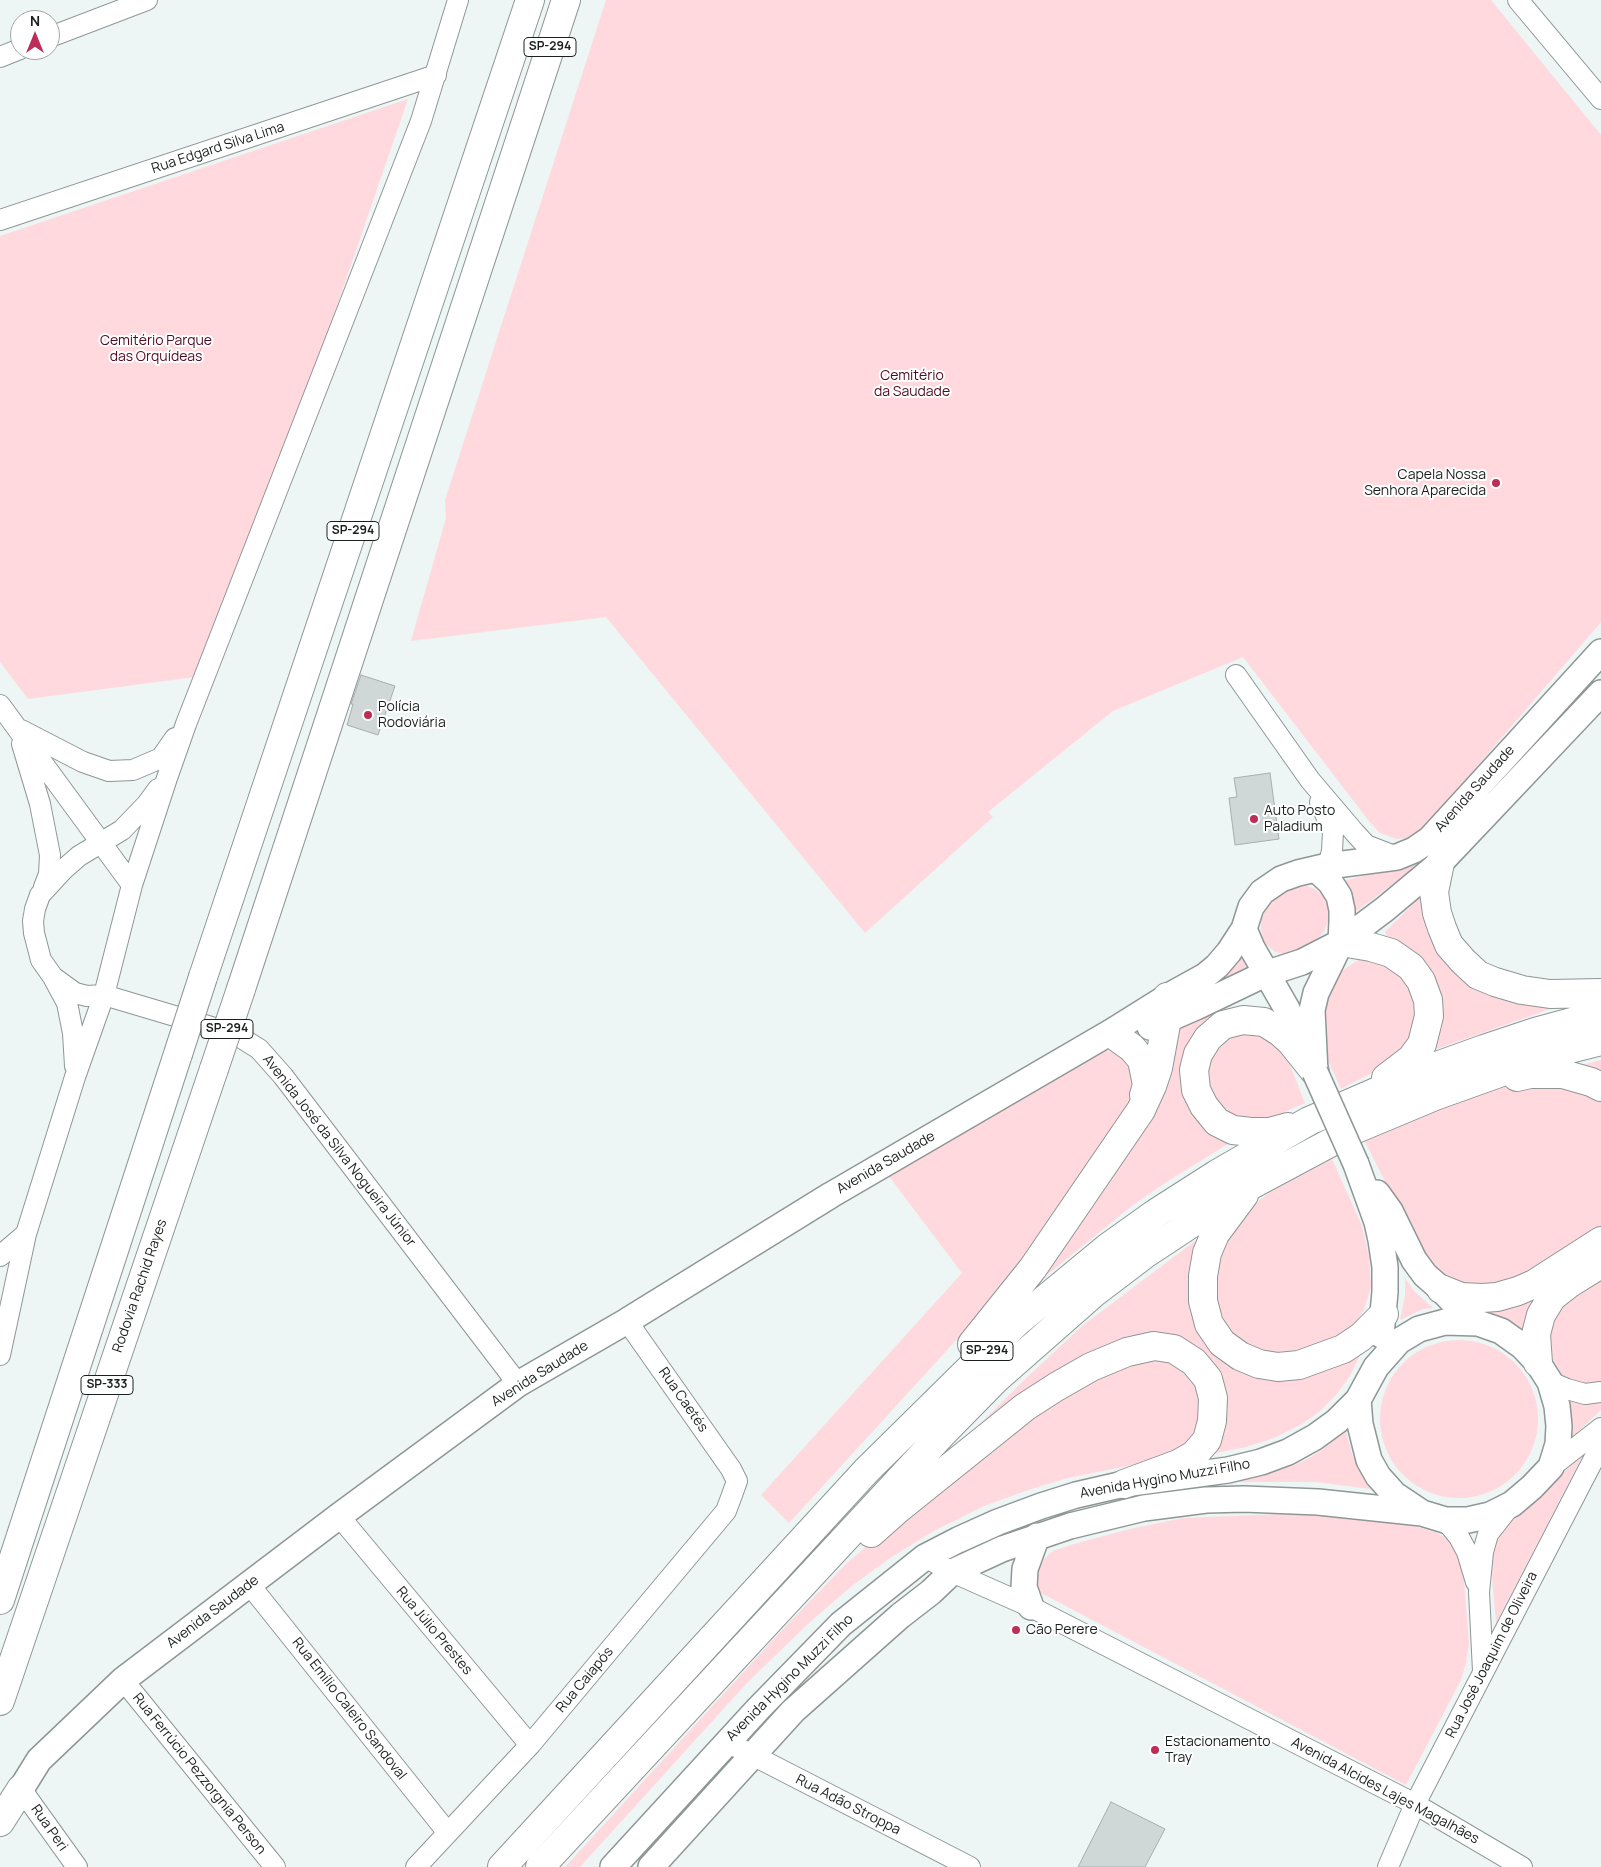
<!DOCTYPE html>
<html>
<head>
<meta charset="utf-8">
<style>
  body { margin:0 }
  #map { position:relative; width:1601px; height:1867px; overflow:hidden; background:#edf5f5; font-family:Manrope,sans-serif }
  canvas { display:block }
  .north { position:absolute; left:10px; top:10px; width:50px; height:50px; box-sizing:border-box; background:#fff; border:1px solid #a4a5a5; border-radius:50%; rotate:0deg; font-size:14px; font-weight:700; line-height:20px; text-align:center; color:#1c1f1f }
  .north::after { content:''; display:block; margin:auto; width:18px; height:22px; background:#bc2d58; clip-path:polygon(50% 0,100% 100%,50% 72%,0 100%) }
</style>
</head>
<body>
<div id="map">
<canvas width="1601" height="1867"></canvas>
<div class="north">N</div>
</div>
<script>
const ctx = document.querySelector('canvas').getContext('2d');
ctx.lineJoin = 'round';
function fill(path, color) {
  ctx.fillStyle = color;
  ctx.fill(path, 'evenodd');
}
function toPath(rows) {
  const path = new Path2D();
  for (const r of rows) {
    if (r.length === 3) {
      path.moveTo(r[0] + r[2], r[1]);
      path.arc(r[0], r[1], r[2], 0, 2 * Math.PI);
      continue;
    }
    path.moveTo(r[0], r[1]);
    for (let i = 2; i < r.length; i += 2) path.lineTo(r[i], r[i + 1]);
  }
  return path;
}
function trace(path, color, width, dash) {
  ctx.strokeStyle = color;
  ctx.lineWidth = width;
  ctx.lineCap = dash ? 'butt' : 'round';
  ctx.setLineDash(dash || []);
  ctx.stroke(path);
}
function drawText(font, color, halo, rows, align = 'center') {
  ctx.font = font + ' Manrope,sans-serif';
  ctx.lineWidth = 4;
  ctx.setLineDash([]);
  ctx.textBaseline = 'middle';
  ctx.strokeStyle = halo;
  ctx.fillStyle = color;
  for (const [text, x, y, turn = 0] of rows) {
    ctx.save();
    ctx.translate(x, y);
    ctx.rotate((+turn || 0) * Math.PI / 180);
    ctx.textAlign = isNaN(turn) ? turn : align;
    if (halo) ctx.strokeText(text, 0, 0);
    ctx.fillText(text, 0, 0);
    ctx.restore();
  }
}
fill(toPath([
  [606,0,1491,0,1601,135,1601,622,1425,827,1414,837,1397,839,1380,833,1369,821,1243,657,1113,711,988,812,993,817,865,933,606,617,411,641,446,518,445,500],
  [408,99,210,675,28,699,0,662,0,236],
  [1434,851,1421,863,1354,913,1353,900,1350,889,1343,881,1383,871],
  [1294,885,1304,885,1315,889,1323,896,1328,907,1329,918,1324,932,1312,945,1298,952,1287,954,1275,952,1268,946,1263,940,1261,930,1261,920,1266,910,1275,897],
  [1420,897,1425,923,1431,937,1442,954,1570,1002,1428,1052,1399,944,1387,937,1385,932],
  [1240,951,1252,973,1181,1003],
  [1360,959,1374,959,1399,971,1416,1000,1417,1032,1385,1066,1341,1089,1324,1052,1319,1033,1331,982,1343,970],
  [1231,1008,1212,1017,1201,1026,1190,1039,1183,1057,1205,1124,1228,1144,1168,1181,1133,1205,1026,1292,1069,1239,1152,1116,1179,1022],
  [1238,1032,1271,1036,1288,1060,1305,1103,1277,1115,1259,1120,1234,1117,1224,1109,1210,1090,1207,1076,1209,1061,1225,1038],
  [1105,1051,1115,1052,1125,1056,1135,1076,1133,1090,1127,1105,1093,1160,1018,1267,992,1301,789,1523,761,1495,962,1273,888,1175,1095,1054],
  [1601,1060,1601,1073,1582,1065],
  [1552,1081,1601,1097,1601,1228,1528,1274,1494,1286,1459,1283,1440,1275,1418,1246,1361,1134,1507,1086],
  [1332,1159,1362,1226,1369,1257,1371,1287,1364,1310,1354,1325,1336,1336,1316,1345,1296,1350,1275,1352,1254,1349,1224,1329,1211,1301,1219,1248,1254,1204,1269,1193],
  [1203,1235,1194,1255,1236,1364,1364,1347,1350,1376,1336,1395,1320,1411,1302,1424,1274,1438,1246,1447,1211,1454,1221,1422,1170,1337,958,1446,1021,1383,1082,1326],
  [1601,1275,1601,1385,1572,1384,1563,1376,1549,1353,1550,1316],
  [1405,1278,1414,1291,1433,1308,1423,1309,1400,1320,1405,1296],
  [1547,1284,1525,1333,1502,1317,1468,1305],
  [1459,1419,79],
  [1144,1356,1184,1365,1203,1391,1197,1438,1161,1459,1068,1478,1028,1490,984,1506,932,1532,890,1558,853,1585,810,1622,747,1683,580,1867,565,1867,782,1630,845,1565,883,1532,1045,1404],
  [1569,1397,1601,1401,1601,1410,1569,1440,1571,1412],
  [1346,1432,1353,1457,1370,1489,1316,1482,1238,1482,1295,1465,1313,1456],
  [1582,1457,1496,1623,1490,1554,1500,1529,1523,1511,1552,1481],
  [1282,1514,1328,1515,1414,1526,1435,1532,1451,1540,1458,1552,1463,1569,1469,1643,1466,1663,1461,1680,1406,1785,1041,1593,1036,1586,1035,1575,1045,1558,1053,1551,1074,1544,1130,1529,1183,1518]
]), '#ffd9de');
const building = toPath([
  [361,675,395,686,378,735,347,725,353,704,351,704,361,675],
  [1270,773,1279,839,1235,845,1229,798,1237,797,1234,778,1270,773],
  [1111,1802,1165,1829,1145,1867,1078,1867,1111,1802]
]);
fill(building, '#cfd7d7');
trace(building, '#a7afae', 1);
const minor = toPath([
  [1518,0,1601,99],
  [50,37,147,0],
  [0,57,20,49],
  [0,220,436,75],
  [1236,675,1310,780,1355,833,1366,845,1397,857],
  [0,705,132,885],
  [21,730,83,762,109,771,133,770,161,758,175,738],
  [22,744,40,804,50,855,49,874,44,887],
  [1320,802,1333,832,1332,851,1328,866],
  [53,977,75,993,87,996,104,995,235,1034,259,1049,283,1076,518,1384],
  [75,1066,73,1033,67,1003,53,977,41,960,34,933,33,921,35,909,40,895,63,870,79,856,122,830,147,804,158,789],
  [0,1256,26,1234],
  [0,1355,26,1234,75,1077,104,995,132,885,167,778,186,724,421,121,458,0],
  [1550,1382,1567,1389,1585,1394,1601,1392],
  [1551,1467,1601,1428],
  [339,1516,530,1745],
  [1445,1520,1459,1537,1467,1552,1476,1582],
  [925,1557,952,1572,1031,1607,1415,1804,1522,1867],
  [249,1584,448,1833],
  [1483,1671,1479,1592,1483,1552,1488,1534,1510,1506],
  [123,1680,275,1867],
  [727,1742,970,1867],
  [21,1789,77,1867],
  [416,1867,530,1745,726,1511,732,1495,737,1481,731,1469,627,1321],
  [1388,1867,1415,1804,1601,1445]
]);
const major = toPath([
  [1244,929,1252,948,1287,1009,1308,1056],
  [1150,1027,1196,1007,1265,974,1302,962,1341,942,1385,909,1440,863,1601,693],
  [1315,1072,1312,1010,1316,993,1341,942,1342,921,1342,910,1339,896,1330,882,1316,869],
  [1356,1164,1377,1222,1381,1240,1385,1267,1385,1292,1381,1335],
  [1377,1193,1390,1211,1414,1260,1425,1275,1441,1289,1455,1304],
  [1445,1322,1478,1323,1501,1331,1522,1346,1538,1363,1550,1382,1557,1406,1559,1426,1558,1444,1551,1467,1532,1487,1512,1504,1490,1515,1468,1520,1445,1520,1422,1513,1395,1495,1378,1476,1369,1460,1360,1424,1358,1400,1376,1367,1399,1341,1419,1329,1445,1322],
  [1031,1607,1024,1587,1025,1569,1037,1536],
  [21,1789,39,1760,123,1680,339,1516,518,1384,627,1321,831,1195,1111,1032,1167,997,1205,976,1217,966,1229,952,1244,929,1251,907,1262,892,1281,879,1298,873,1328,866,1397,857,1414,850,1430,839,1601,652],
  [613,1867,758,1709,841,1624,925,1557,958,1540,998,1522,1041,1506,1076,1495,1124,1484,1228,1470,1261,1462,1288,1452,1315,1437,1337,1421,1358,1400],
  [651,1867,793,1711,900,1616,931,1592,952,1572,1002,1549,1070,1526,1144,1508,1206,1500,1244,1499,1318,1502,1422,1513]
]);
const highway = toPath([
  [1440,863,1434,892,1437,913,1442,928,1449,945,1463,961,1478,975,1495,982,1522,990,1550,994,1601,993],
  [1341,942,1371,947,1391,953,1411,967,1421,981,1428,1000,1429,1016,1422,1044,1411,1059,1386,1078],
  [203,977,530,0],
  [241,989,566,0],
  [1118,1038,1132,1048,1142,1060,1147,1085,1144,1095],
  [1517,1077,1530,1074,1563,1074,1591,1082,1601,1087],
  [1288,1127,1270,1132,1251,1132,1233,1130,1217,1122,1204,1106,1196,1090,1194,1070,1198,1054,1208,1038,1223,1025,1243,1020,1264,1022,1280,1032,1291,1042,1315,1072],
  [1244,1195,1215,1234,1207,1253,1203,1276,1203,1301,1209,1324,1222,1343,1240,1356,1259,1364,1278,1367,1299,1365,1343,1349,1361,1337,1384,1314],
  [1441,1289,1461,1297,1482,1298,1497,1297,1518,1291,1534,1284,1601,1241],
  [972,1344,1033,1268,1141,1110,1152,1086,1158,1068,1167,1019,1167,997],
  [1538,1363,1536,1334,1541,1315,1552,1297,1570,1283,1596,1267],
  [871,1533,898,1509,1025,1407,1056,1387,1091,1367,1127,1352,1154,1346,1174,1349,1194,1362,1208,1379,1213,1398,1212,1421,1207,1440,1194,1455,1178,1464,1124,1484],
  [0,1600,178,1054],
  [0,1701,214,1069],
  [0,1822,21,1789],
  [502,1867,867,1470,1016,1323,1107,1248,1156,1213,1217,1174,1309,1121,1431,1068,1484,1049,1535,1032,1601,1014],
  [540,1867,942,1434,996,1379,1095,1292,1145,1254,1242,1190,1356,1129,1435,1096,1558,1052,1601,1041]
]);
trace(minor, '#8f9796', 22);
trace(major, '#8f9796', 28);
trace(highway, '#8f9796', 30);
trace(minor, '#fff', 20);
trace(major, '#fff', 25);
trace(highway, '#fff', 28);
const majorBridge = toPath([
  [1315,1072,1356,1164]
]);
const highwayBridge = toPath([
  [178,1054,203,977],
  [214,1069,241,989]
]);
trace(majorBridge, '#8f9796', 28, []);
trace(highwayBridge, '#8f9796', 30, []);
trace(majorBridge, '#fff', 25);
trace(highwayBridge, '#fff', 28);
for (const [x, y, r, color] of [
  [1496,483,5,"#bc2d58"],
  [368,715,5,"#bc2d58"],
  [1254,819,5,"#bc2d58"],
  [1016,1630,5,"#bc2d58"],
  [1155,1750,5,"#bc2d58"]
]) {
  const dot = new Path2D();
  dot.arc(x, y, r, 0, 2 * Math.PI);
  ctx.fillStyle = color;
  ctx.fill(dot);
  trace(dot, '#fff', 2);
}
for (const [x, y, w] of [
  [550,47,52],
  [353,531,52],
  [227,1029,52],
  [987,1351,52],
  [107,1385,52]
]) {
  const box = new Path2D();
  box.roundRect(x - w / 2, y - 9.5, w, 19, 4);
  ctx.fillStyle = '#fff';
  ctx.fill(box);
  trace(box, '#1c1f1f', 1);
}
drawText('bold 12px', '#1c1f1f', null, [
  ["SP-294",550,47],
  ["SP-294",353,531],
  ["SP-294",227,1029],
  ["SP-294",987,1351],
  ["SP-333",107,1385]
]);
drawText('14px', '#1c1f1f', '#fff', [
  ["Rua Edgard Silva Lima",218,148,-18],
  ["Avenida Saudade",1475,789,-48],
  ["Avenida José da Silva Nogueira Júnior",339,1151,52],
  ["Avenida Saudade",886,1163,-30],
  ["Rodovia Rachid Rayes",140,1286,-71],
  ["Avenida Saudade",540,1374,-32],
  ["Rua Caetés",683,1400,55],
  ["Avenida Hygino Muzzi Filho",1165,1479,-10],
  ["Avenida Saudade",213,1612,-37],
  ["Rua Júlio Prestes",434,1631,50],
  ["Rua José Joaquim de Oliveira",1492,1655,-63],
  ["Avenida Hygino Muzzi Filho",790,1678,-45],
  ["Rua Caiapós",585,1680,-50],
  ["Rua Emílio Caleiro Sandoval",349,1709,52],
  ["Rua Ferrúcio Pezzorgnia Person",199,1774,51],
  ["Avenida Alcides Lajes Magalhães",1385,1791,28],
  ["Rua Adão Stroppa",848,1805,27],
  ["Rua Peri",49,1828,55]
]);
drawText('14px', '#4f0c20', '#fff', [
  ["Cemitério Parque",156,341],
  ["das Orquídeas",156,357],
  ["Cemitério",912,376],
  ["da Saudade",912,392]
]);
drawText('14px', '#1c1f1f', '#fff', [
  ["Capela Nossa",1486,475,"right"],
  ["Senhora Aparecida",1486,491,"right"],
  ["Polícia",378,707],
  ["Rodoviária",378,723],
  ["Auto Posto",1264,811],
  ["Paladium",1264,827],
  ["Cão Perere",1026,1630],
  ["Estacionamento",1165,1742],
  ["Tray",1165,1758]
], 'left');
</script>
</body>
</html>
